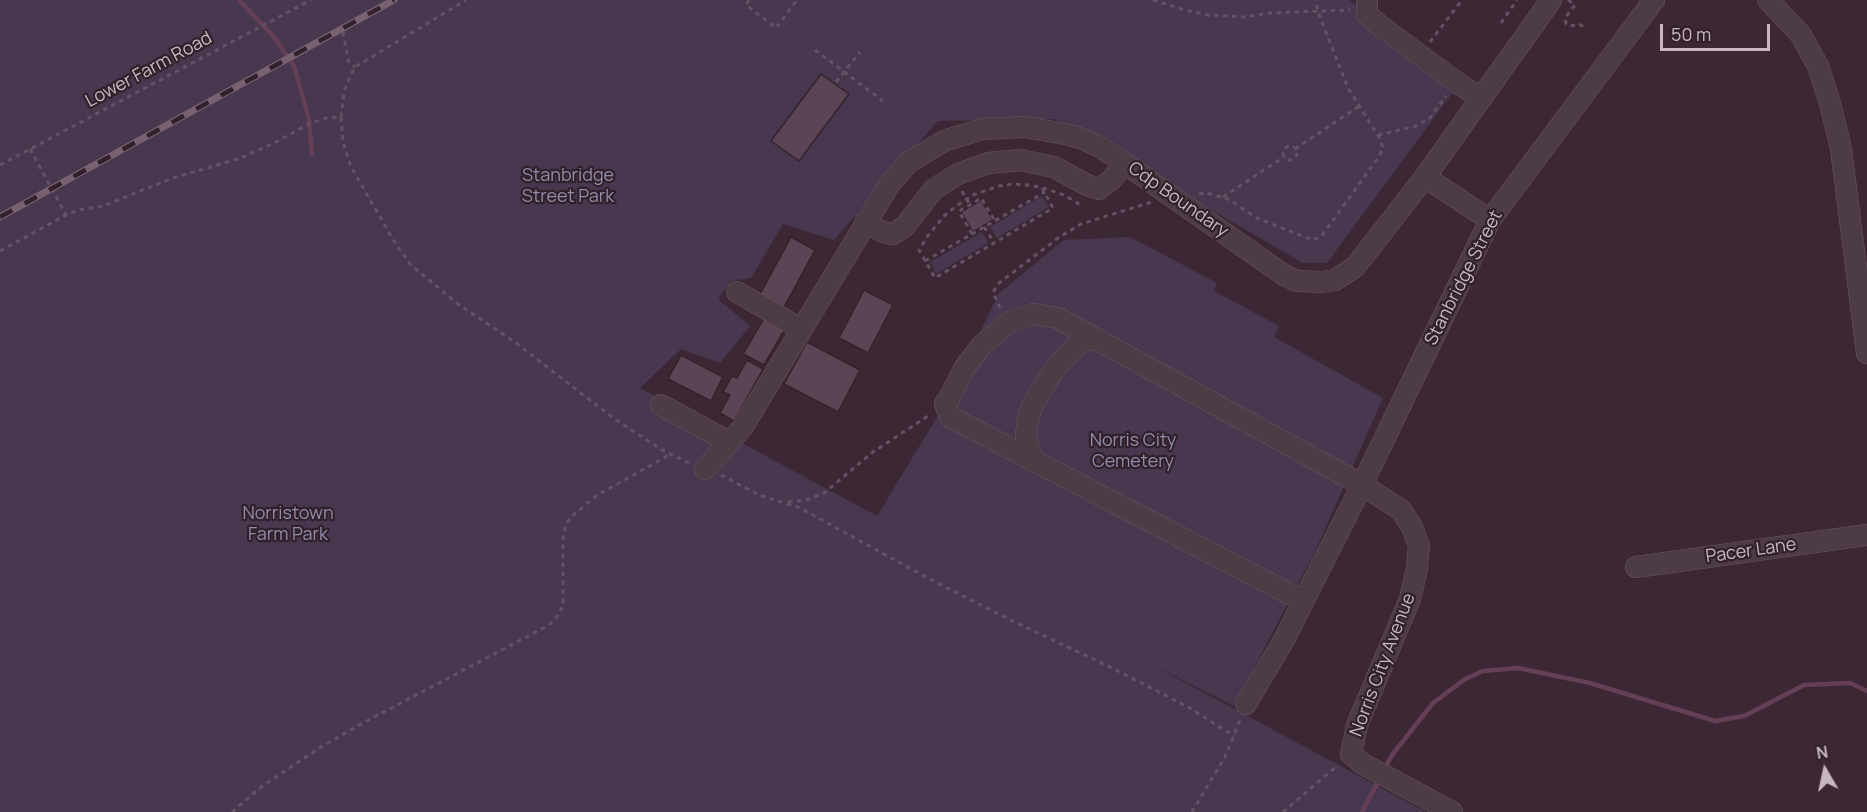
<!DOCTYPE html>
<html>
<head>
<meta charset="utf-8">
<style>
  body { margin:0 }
  #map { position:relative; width:1867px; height:812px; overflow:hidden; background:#3c2734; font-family:Manrope,sans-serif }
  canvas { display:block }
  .north { position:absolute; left:1795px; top:740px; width:60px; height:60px; -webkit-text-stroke:4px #32202a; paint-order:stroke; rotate:351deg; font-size:16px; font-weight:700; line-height:24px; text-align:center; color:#c8b7c0 }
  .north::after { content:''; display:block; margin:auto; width:21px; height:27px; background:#c8b7c0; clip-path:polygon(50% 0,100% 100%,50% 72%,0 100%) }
  .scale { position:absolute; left:1660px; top:24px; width:110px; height:27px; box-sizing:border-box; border:3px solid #c8b7c0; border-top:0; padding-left:8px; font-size:18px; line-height:21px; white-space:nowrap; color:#c8b7c0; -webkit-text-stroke:4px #32202a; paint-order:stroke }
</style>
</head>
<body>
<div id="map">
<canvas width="1867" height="812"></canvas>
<div class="north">N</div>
<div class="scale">50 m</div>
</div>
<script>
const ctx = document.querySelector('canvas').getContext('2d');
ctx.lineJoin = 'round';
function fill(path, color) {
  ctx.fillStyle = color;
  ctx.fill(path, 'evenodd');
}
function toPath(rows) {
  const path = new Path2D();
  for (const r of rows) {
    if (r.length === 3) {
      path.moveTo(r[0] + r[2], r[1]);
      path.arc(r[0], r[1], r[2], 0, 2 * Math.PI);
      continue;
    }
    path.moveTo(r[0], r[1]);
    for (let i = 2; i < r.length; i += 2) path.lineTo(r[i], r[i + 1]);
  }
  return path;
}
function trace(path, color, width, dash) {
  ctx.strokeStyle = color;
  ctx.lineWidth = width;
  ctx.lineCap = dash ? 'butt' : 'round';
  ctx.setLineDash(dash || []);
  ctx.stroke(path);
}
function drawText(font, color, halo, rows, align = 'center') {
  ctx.font = font + ' Manrope,sans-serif';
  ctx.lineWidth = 4.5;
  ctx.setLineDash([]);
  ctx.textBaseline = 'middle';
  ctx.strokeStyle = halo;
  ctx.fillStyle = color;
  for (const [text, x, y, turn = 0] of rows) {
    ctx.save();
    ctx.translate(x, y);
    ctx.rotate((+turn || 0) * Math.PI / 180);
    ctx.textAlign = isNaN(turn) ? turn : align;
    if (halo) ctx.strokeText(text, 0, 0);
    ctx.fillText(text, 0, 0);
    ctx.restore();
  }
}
fill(toPath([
  [0,0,1349,0,1459,84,1327,263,1303,263,1054,119,938,121,834,240,783,224,751,278,731,281,718,299,750,326,720,363,681,349,640,388,877,516,945,404,999,293,1064,240,1130,237,1217,283,1214,291,1279,326,1274,337,1383,398,1315,552,1234,706,1147,662,1426,812,0,812],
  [1042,196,1049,207,997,238,990,227],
  [982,232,988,243,936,274,930,262]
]), '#47374f');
trace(toPath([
  [239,0,274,37,294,66,309,119,312,155],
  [1384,770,1392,755,1433,703,1465,679,1483,671,1518,668,1590,683,1715,721,1744,716,1804,685,1850,683,1867,691],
  [1362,812,1379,780]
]), '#643f55', 4.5);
const building = toPath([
  [821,74,849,94,799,161,771,141,821,74],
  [981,200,993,220,973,232,961,212,981,200],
  [791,237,815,250,783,309,759,296,791,237],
  [864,290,893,305,868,353,839,338,864,290],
  [764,318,785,329,764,365,743,354,764,318],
  [807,342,860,370,838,412,784,384,807,342],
  [681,355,723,377,711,401,668,379,681,355],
  [747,360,763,369,734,421,720,413,730,395,723,392,732,376,737,378,747,360]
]);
fill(building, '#5b4453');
trace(building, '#34222c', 1.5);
const minor = toPath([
  [1367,0,1367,14,1378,24,1459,84,1481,98],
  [1768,0,1801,35,1818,66,1830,103,1841,149,1867,353],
  [1425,177,1551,0],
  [865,222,883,232,893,234,905,226,934,189,958,174,988,163,1020,160,1054,167,1087,185,1099,189,1111,180,1125,163],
  [737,292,801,329],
  [661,405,729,442],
  [1034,462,1028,448,1026,434,1028,419,1032,406,1053,371,1079,343,1094,338],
  [705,469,742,428,889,185,909,162,944,141,982,129,1025,127,1065,134,1083,139,1098,146,1117,158,1284,275,1297,281,1322,282,1335,280,1355,267,1425,177,1490,220],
  [1636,567,1867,535],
  [1303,601,950,417,945,404,950,397,965,367,981,346,1008,323,1033,314,1058,318,1362,485,1401,510,1412,527,1419,546,1417,568,1410,599,1357,725,1351,754,1363,764,1452,812],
  [1246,704,1285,638,1362,485,1490,220,1654,0]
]);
trace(minor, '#685660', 22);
trace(toPath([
  [749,0,746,5,776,28,797,0],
  [1153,0,1184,10,1209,15,1244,17,1270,13,1350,10],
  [1568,0,1575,5,1565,18,1566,24,1570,26,1579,24,1587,29],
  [1501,23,1517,0],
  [343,32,349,63,355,67],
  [1430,42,1462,0],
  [815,50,883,101],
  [836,82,860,52],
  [341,117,344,92,350,76,355,67,466,0],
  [1378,135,1416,126,1430,118,1446,96],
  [1290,153,7],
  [30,149,66,215],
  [1295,149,1358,107],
  [0,165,311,0],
  [1042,188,1053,208,935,278,919,250,927,237,944,216,959,204,973,195,999,186,1014,184,1027,185,1030,185,1042,188,1047,189,1066,196,1082,206],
  [962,191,970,205],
  [1199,194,1207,193,1228,199,1257,218,1312,240,1321,237,1378,158,1383,148,1380,139,1348,88,1318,12,1316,0],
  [1223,197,1284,157],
  [984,227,994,242],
  [972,234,959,211,970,205,981,198,995,221],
  [0,251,66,215,78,210,103,206,173,178,241,158,276,142,309,124,326,118,341,117,343,142,351,167,397,246,411,265,458,304,516,343,612,417,662,450,689,463],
  [925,261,1045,192],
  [1000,308,993,292,999,283,1058,238,1081,224,1152,202],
  [721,475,759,495,800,508,937,583,1017,623,1112,668,1188,707,1234,736],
  [788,502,807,500,824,493,873,452,931,414],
  [232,812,261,787,321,747,363,723,547,626,555,620,563,606,563,539,566,524,571,517,596,496,669,455],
  [1192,812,1225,757,1241,718],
  [1283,812,1338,765]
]), '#645264', 3, [4.5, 4.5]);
trace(minor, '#4d3b45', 21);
const rail = toPath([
  [0,217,394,0]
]);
trace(rail, '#78626f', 7);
trace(rail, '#32202a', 4.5, [14]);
drawText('18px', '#c8b7c0', '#32202a', [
  ["Lower Farm Road",149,70,-28],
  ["Cdp Boundary",1178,200,35],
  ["Stanbridge Street",1464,278,-63],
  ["Pacer Lane",1751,551,-8],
  ["Norris City Avenue",1383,665,-69]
]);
drawText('18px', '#8f8dab', '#32202a', [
  ["Stanbridge",568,176],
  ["Street Park",568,197],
  ["Norris City",1133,441],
  ["Cemetery",1133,462],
  ["Norristown",288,514],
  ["Farm Park",288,535]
]);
</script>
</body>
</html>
